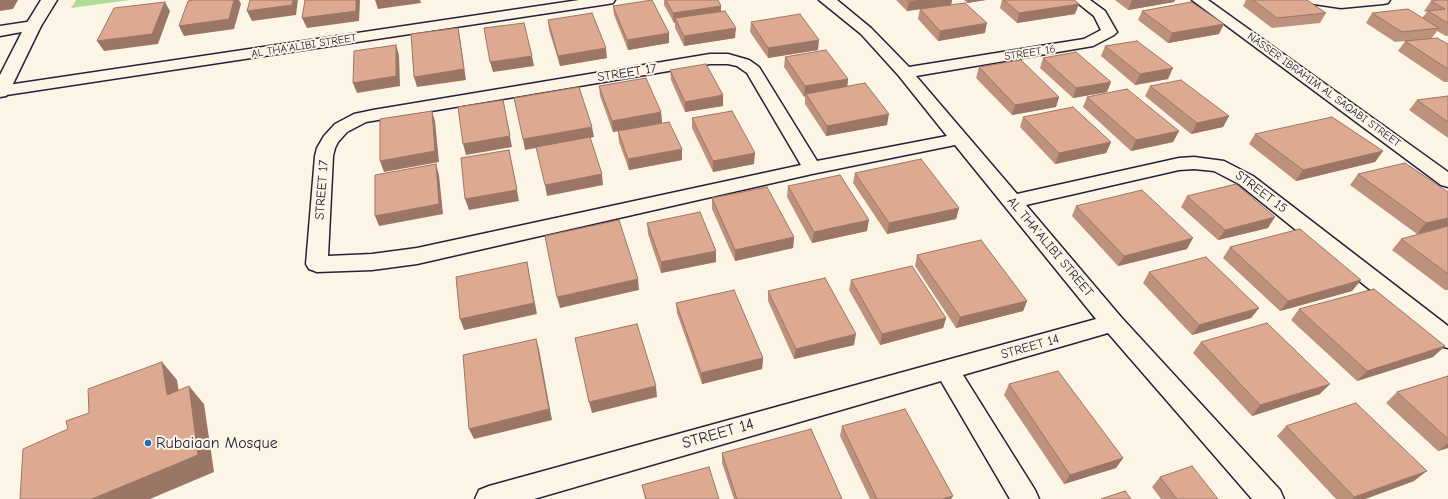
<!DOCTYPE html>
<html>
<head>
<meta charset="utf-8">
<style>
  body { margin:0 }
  canvas { display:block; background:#fcf5e5 }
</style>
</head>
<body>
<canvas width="1448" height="499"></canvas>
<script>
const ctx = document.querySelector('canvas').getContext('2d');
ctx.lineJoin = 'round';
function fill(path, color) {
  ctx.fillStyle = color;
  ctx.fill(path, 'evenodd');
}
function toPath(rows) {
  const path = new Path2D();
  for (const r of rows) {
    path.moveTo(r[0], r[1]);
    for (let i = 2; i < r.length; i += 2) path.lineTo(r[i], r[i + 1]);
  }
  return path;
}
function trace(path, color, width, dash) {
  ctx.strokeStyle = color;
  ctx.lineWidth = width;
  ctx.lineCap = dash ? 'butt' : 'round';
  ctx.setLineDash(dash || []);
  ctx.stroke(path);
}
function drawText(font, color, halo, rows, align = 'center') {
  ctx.font = font + ' "Comic Neue",sans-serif';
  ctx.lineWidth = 4;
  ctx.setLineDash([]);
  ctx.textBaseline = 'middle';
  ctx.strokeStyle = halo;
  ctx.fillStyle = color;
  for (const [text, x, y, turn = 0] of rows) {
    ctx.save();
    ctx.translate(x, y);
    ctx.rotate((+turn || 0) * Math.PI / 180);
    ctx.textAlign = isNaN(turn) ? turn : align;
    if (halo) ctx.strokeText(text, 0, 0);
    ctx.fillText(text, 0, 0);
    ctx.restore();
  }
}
fill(toPath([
  [76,0,130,0,71,8]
]), '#b0db99');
const minor = toPath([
  [579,0,615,0,613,3,608,4,0,96,1,86,579,0],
  [819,0,837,0,871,28,909,67,1084,39,1101,30,1094,16,1074,0,1090,0,1105,11,1117,32,1114,35,1093,46,916,76,1017,194,1179,158,1194,157,1224,161,1253,176,1448,326,1448,348,1440,346,1239,184,1214,171,1194,169,1179,170,1026,205,1121,317,1280,490,1284,499,1252,499,1108,333,963,375,1035,490,1039,499,1010,499,941,381,534,499,475,499,479,490,489,486,1096,319,955,145,812,174,417,264,372,270,317,272,309,269,306,264,315,156,317,148,324,136,335,124,354,114,373,110,710,54,728,54,749,60,759,67,817,161,947,136,899,76,861,34,819,0],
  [710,64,728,64,737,66,747,73,801,165,417,248,372,254,328,256,333,156,335,148,338,142,347,132,366,122,710,64],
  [1192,0,1208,0,1448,172,1448,187,1441,185,1192,0],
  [1307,0,1390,0,1388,3,1383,4,1341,8,1314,4,1309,3,1307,0],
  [33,21,38,23,41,26,38,29,0,36,0,26,33,21]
]);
const tertiary = toPath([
  [41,0,57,0,41,26,9,92,6,96,0,97,0,75,25,26,41,0]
]);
trace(minor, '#22223b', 3);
trace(tertiary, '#22223b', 3);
fill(minor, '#fcf5e5');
fill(tertiary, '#fcf5e5');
fill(toPath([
  [664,0,718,0,721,11,735,38,684,46,675,28,675,23,674,23,664,5],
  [896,0,952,0,951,5,985,33,938,41,918,19,920,9,907,11],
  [964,0,986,0,967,3],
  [1002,0,1074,0,1075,14,1017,23,1000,8],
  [1115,0,1175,0,1174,2,1128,10],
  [1246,0,1307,0,1326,13,1320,23,1272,28,1243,6],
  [1448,0,1448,36,1446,36,1437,31,1432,38,1448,44,1448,82,1444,82,1398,51,1405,41,1395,42,1366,23,1372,13,1422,18,1427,12,1424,11,1431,1],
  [613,6,669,43,628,50,614,15],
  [1142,11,1219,34,1168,43,1138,20],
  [548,20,607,58,560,66,549,30],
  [751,22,818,50,768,58,750,32],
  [1105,46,1168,79,1135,85,1101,56],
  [785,57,848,79,847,87,887,125,826,136,805,104,805,96,804,97,784,67],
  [1043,58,1107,92,1073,98,1040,68],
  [979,67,1059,97,1056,107,1012,115,976,78],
  [670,70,723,106,685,112,671,80],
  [599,86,661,112,662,123,613,132,600,96],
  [1150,86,1229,116,1223,127,1191,134,1145,96],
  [1448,96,1448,138,1409,110,1417,100],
  [1087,97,1179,131,1173,142,1131,151,1083,107],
  [1023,117,1111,142,1106,153,1055,164,1020,127],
  [692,118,754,164,713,172,692,128],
  [618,131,682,160,629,170,619,142],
  [1255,134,1383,151,1375,162,1296,181,1249,144],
  [855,173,959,208,956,219,887,234,853,183],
  [1358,174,1448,226,1417,234,1350,185],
  [788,186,867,231,812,243,787,197],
  [1187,196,1268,228,1218,240,1181,207],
  [712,198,794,237,793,248,735,261,712,209],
  [1076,206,1187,249,1118,266,1072,216],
  [647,223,716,262,661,273,648,234],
  [1448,226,1448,290,1445,290,1392,250,1401,239],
  [1230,247,1361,280,1352,291,1280,311,1223,258],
  [917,255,1027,301,1023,311,956,328,915,266],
  [1149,272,1259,308,1251,318,1192,335,1143,283],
  [851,280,946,318,943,328,880,345,849,290],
  [768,291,854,345,794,359,768,301],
  [676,303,763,358,762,369,702,384,677,313],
  [1299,309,1445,346,1433,357,1357,381,1291,320],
  [1201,342,1320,394,1252,416,1193,353],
  [1448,376,1448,448,1438,451,1386,403,1397,392],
  [1009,384,1123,458,1116,468,1064,484,1004,395],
  [842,426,951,499,870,499,840,436],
  [1286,426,1414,481,1365,499,1336,499,1277,436],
  [722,453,842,499,734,499,722,463],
  [1160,477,1218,499,1161,499,1152,487],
  [642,485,719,499,645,499]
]), '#be917d');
fill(toPath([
  [0,0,18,0,13,9,0,11],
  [234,0,239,0,241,4,234,29,184,36,179,26],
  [293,0,298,0,296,15,252,21,247,11],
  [356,0,360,0,359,21,307,28,302,18],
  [375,0,420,0,421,3,378,9],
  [920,0,952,0,951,5,907,11,909,2],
  [968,0,986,0,967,3],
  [1132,0,1175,0,1174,2,1128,10],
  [165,2,170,11,158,44,104,51,97,41],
  [1079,4,1075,14,1017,23,1019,13],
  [721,6,721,16,675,18,675,23,674,23,673,13],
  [987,23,985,33,938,41,940,31],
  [1224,24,1219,34,1168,43,1172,33],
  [458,28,460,38,466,80,417,87,414,77],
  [736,28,735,38,684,46,684,36],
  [669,33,669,43,628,50,627,40],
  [819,40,818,50,768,58,768,48],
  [396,45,399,55,400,86,357,93,353,83],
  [606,48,607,58,560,66,558,56],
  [532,56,534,66,493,72,490,62],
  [1173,68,1168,79,1135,85,1140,74],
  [848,79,847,89,806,94,805,96,804,97,805,86],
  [1111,82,1107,92,1073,98,1076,88],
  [723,95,723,106,685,112,685,102],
  [1059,97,1056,107,1012,115,1015,105],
  [503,100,512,147,466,155,463,144],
  [432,111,435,121,439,162,384,172,380,161],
  [661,112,662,123,613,132,612,121],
  [889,114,887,125,826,136,827,126],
  [1229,116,1223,127,1191,134,1197,123],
  [592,127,594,137,525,150,523,139],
  [1179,131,1173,142,1131,151,1136,140],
  [1111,142,1106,153,1055,164,1059,153],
  [682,149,682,160,629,170,628,159],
  [509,150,519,201,469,210,465,199],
  [1383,151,1375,162,1296,181,1303,170],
  [755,153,754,164,713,172,713,161],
  [436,164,439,175,443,214,379,226,375,216],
  [602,174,603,185,547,196,545,185],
  [959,208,956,219,887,234,889,223],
  [1275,217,1268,228,1218,240,1225,230],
  [1448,218,1448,226,1417,234,1426,223],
  [869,220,867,231,812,243,814,232],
  [794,237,793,248,735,261,735,250],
  [1193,238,1187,249,1118,266,1124,256],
  [716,251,716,262,661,273,661,262],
  [527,262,529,273,537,314,464,330,460,319],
  [638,279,639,290,560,308,557,297],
  [1361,280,1352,291,1280,311,1288,301],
  [1027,301,1023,311,956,328,960,317],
  [1259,308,1251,318,1192,335,1199,325],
  [946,318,943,328,880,345,882,334],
  [856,334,854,345,794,359,796,349],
  [536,339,539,349,552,420,474,439,469,429],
  [1445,346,1433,357,1357,381,1367,371],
  [763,358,762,369,702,384,701,373],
  [162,362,177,380,182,413,167,395],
  [1330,384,1320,394,1252,416,1260,405],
  [189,386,204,404,214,472,150,499,92,499],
  [656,386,657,397,592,413,589,402],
  [1448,443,1448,448,1438,451],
  [1123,458,1116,468,1064,484,1070,475],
  [1427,471,1414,481,1365,499,1352,499,1354,497],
  [953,496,951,499,942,499]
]), '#9b7666');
const building = toPath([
  [193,0,234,0,229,19,179,26,188,1,193,0],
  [250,0,293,0,292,5,247,11,250,0],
  [305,0,356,0,356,11,302,18,305,0],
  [652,0,669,33,627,40,613,6,652,0],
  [666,0,718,0,721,6,673,13,666,0],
  [907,0,920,0,909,2,907,0],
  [1004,0,1074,0,1079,4,1019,13,1004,0],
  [1253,0,1307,0,1326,13,1277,18,1253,0],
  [1438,0,1448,0,1448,23,1428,11,1445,9,1431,1,1438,0],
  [165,2,152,34,97,41,114,8,165,2],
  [1191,2,1224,24,1172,33,1142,11,1191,2],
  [965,3,987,23,940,31,920,9,965,3],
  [1408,9,1439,28,1402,32,1372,13,1408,9],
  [725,11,736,28,684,36,675,18,725,11],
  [592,13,606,48,558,56,548,20,592,13],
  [800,14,819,40,768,48,751,22,800,14],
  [524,23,532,56,490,62,484,28,524,23],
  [458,28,464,69,414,77,411,34,458,28],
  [1437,38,1448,44,1448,69,1405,41,1437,38],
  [1137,41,1173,68,1140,74,1105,46,1137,41],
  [396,45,396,76,353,83,354,51,396,45],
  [826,50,848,79,805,86,785,57,826,50],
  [1076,52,1111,82,1076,88,1043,58,1076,52],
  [1021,60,1059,97,1015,105,979,67,1021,60],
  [706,64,723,95,685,102,670,70,706,64],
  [646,78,661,112,612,121,599,86,646,78],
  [1181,80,1229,116,1197,123,1150,86,1181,80],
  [865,83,889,114,827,126,806,94,865,83],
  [579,87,592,127,523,139,514,98,579,87],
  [1127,89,1179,131,1136,140,1087,97,1127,89],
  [1448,96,1448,122,1417,100,1448,96],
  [503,100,510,136,463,144,458,107,503,100],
  [1073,107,1111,142,1059,153,1023,117,1073,107],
  [432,111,435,151,380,161,380,119,432,111],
  [732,111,755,153,713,161,692,118,732,111],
  [1332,117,1383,151,1303,170,1255,134,1332,117],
  [669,122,682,149,628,159,618,131,669,122],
  [590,137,602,174,545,185,536,147,590,137],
  [509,150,517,190,465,199,461,158,509,150],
  [921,159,959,208,889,223,855,173,921,159],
  [1405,163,1448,192,1448,218,1426,223,1358,174,1405,163],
  [436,164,439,204,375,216,375,175,436,164],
  [840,175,869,220,814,232,788,186,840,175],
  [1236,184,1275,217,1225,230,1187,196,1236,184],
  [767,187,794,237,735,250,712,198,767,187],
  [1142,190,1193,238,1124,256,1076,206,1142,190],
  [700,212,716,251,661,262,647,223,700,212],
  [619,220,638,279,557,297,545,236,619,220],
  [1448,226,1448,274,1401,239,1448,226],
  [1300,229,1361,280,1288,301,1230,247,1300,229],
  [981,240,1027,301,960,317,917,255,981,240],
  [1206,257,1259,308,1199,325,1149,272,1206,257],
  [527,262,534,303,460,319,456,277,527,262],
  [912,266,946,318,882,334,851,280,912,266],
  [825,278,856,334,796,349,768,291,825,278],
  [1374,289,1445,346,1367,371,1299,309,1374,289],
  [734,290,763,358,701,373,676,303,734,290],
  [1267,323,1330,384,1260,405,1201,342,1267,323],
  [637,324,656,386,589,402,575,338,637,324],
  [536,339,549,409,469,429,463,355,536,339],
  [162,362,167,395,189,386,198,455,92,499,20,499,23,449,68,429,66,421,89,413,88,389,162,362],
  [1058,371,1123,458,1070,475,1009,384,1058,371],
  [1448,376,1448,439,1397,392,1448,376],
  [1356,403,1427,471,1354,497,1286,426,1356,403],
  [905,409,953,496,942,499,877,499,842,426,905,409],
  [811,429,842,499,737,499,722,453,811,429],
  [1192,466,1218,499,1177,499,1160,477,1192,466],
  [709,467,719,499,646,499,642,485,709,467],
  [1125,491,1131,499,1101,499,1125,491]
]);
fill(building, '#dda991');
trace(building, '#9b7666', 1);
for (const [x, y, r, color] of [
  [148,443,4,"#1f6fb2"]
]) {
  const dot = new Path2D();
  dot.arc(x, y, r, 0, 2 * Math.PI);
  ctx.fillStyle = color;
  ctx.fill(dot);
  trace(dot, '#fcf5e5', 1.5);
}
drawText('11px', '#22223b', '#fcf5e5', [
  ["AL THA'ALIBI STREET",304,46,-9],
  ["STREET 16",1030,53,-9],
  ["NASSER IBRAHIM AL SAQABI STREET",1324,90,36]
]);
drawText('13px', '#22223b', '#fcf5e5', [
  ["STREET 17",627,73,-9],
  ["STREET 17",322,190,-86],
  ["STREET 15",1261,192,37],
  ["AL THA'ALIBI STREET",1050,247,50],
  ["STREET 14",1030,347,-16]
]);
drawText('16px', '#22223b', '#fcf5e5', [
  ["STREET 14",718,434,-16]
]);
drawText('16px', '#22223b', '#fcf5e5', [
  ["Rubaiaan Mosque",156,443]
], 'left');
</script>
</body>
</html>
